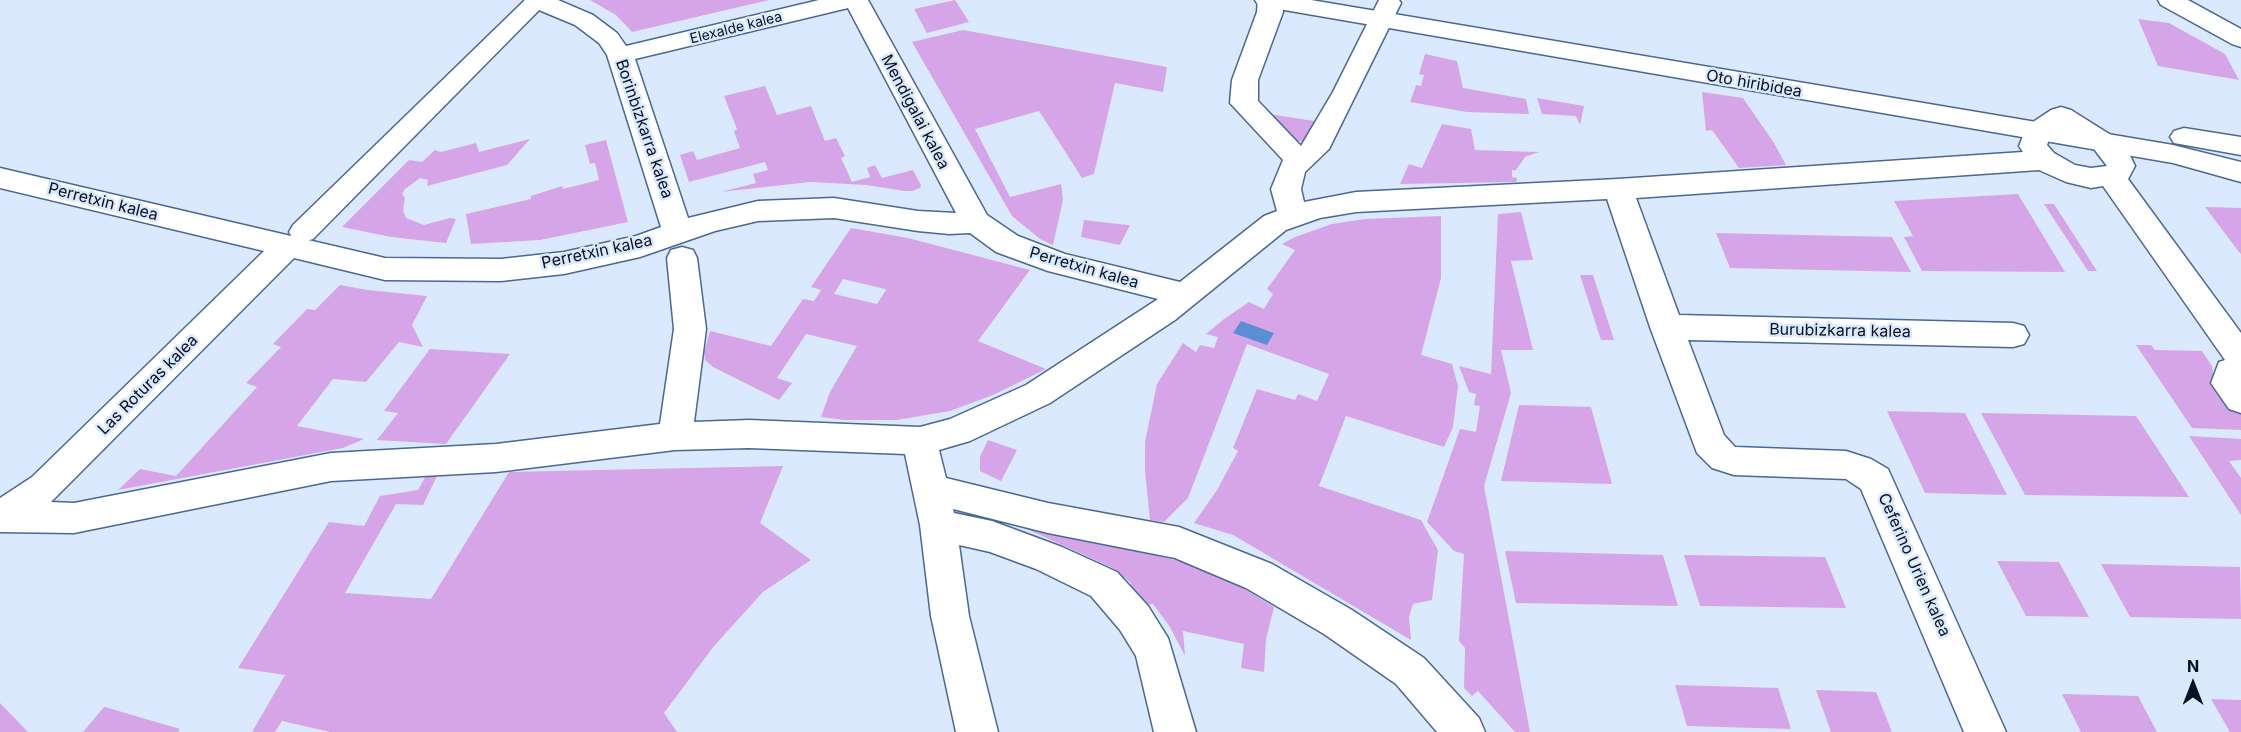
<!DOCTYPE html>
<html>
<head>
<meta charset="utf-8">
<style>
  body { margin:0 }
  #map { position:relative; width:2241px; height:732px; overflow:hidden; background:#dbe9fe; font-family:Inter,sans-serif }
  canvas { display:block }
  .north { position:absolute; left:2163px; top:654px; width:60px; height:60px; -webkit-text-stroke:4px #dbe9fe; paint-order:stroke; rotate:0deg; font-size:16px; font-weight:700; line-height:24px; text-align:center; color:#051021 }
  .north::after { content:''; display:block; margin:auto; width:21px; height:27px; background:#051021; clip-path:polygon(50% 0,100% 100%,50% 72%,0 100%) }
</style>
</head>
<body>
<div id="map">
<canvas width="2241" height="732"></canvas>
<div class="north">N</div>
</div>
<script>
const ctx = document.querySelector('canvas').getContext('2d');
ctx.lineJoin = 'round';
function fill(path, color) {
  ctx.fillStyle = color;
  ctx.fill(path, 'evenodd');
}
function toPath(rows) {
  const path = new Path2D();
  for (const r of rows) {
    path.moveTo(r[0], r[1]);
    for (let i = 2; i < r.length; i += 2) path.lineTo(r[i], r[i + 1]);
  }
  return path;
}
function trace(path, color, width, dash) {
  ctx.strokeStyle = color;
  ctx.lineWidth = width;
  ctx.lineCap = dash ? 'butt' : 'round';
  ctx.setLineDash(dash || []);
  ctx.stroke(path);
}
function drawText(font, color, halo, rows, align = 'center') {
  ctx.font = font + ' Inter,sans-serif';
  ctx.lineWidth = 5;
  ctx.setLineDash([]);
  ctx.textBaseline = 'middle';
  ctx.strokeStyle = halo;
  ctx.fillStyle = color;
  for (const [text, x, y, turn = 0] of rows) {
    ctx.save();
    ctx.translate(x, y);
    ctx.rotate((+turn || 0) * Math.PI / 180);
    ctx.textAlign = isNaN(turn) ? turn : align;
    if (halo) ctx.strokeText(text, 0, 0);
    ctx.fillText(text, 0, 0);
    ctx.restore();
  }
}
fill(toPath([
  [590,0,769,0,632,32,616,15],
  [955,0,969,22,927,33,914,9],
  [2138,19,2169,23,2225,54,2239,80,2158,66],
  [963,30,1167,67,1163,92,1115,83,1094,174,1082,178,1039,111,975,129,1010,197,1061,184,1063,200,1053,245,1040,239,1012,216,912,42],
  [1425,54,1457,61,1463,88,1526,99,1529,114,1467,112,1410,102,1416,85,1421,86,1424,75,1419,74],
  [765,86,777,115,811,106,825,141,836,138,845,156,841,158,852,182,870,177,867,168,875,165,882,178,913,170,921,185,920,188,912,191,905,191,866,185,810,182,721,192,756,183,753,174,768,170,765,162,689,182,680,155,693,151,697,160,740,148,734,131,737,129,724,96],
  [1702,92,1743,98,1774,143,1786,165,1739,168,1712,130,1706,131],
  [1537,98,1584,106,1580,125,1576,116,1542,114],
  [1256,112,1321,122,1308,142,1285,140],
  [1442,124,1471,129,1475,150,1539,152,1525,157,1516,170,1512,170,1512,177,1517,178,1516,182,1400,184,1409,164,1422,168],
  [530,139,507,165,427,186,428,180,420,178,405,189,402,194,405,198,403,210,406,218,424,225,450,218,456,219,446,243,391,237,342,227,409,160,422,162,435,150,441,152,476,143,479,152],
  [606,140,628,222,540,240,471,244,466,214,531,199,531,196,562,186,563,189,599,180,595,163,590,164,585,145],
  [2018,194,2065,272,1922,271,1904,237,1913,236,1894,201],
  [2044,204,2054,204,2097,271,2088,271],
  [2205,207,2241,208,2241,254,2239,252],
  [1521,212,1533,260,1511,261,1533,350,1501,350,1511,393,1484,486,1530,732,1515,732,1478,691,1472,696,1464,688,1465,648,1459,641,1464,554,1454,551,1427,522,1460,429,1476,432,1480,406,1474,405,1476,394,1469,392,1459,366,1491,374,1498,214],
  [1441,216,1441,278,1421,355,1452,364,1458,386,1453,427,1444,447,1346,416,1319,486,1421,520,1438,550,1432,600,1413,604,1409,617,1411,640,1233,535,1194,523,1217,490,1238,451,1233,448,1257,389,1295,400,1298,394,1317,401,1329,374,1247,344,1188,498,1164,522,1150,520,1145,471,1145,442,1157,384,1183,343,1196,352,1200,345,1214,348,1218,337,1206,334,1224,319,1249,302,1264,309,1273,294,1267,289,1295,250,1282,244,1295,237,1332,224,1365,219],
  [1084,220,1127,225,1130,225,1120,245,1081,237],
  [851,228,908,238,1030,270,978,341,1046,369,993,395,950,411,897,420,845,420,821,417,830,392,857,346,806,334,777,378,792,383,779,400,713,367,705,360,704,353,710,331,771,346,803,299,814,301,821,290,811,287],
  [843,279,885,289,886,290,877,304,834,294],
  [1716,233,1892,237,1911,272,1730,268],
  [1580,275,1593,275,1614,340,1601,340],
  [340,285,368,290,427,296,412,325,423,347,399,342,366,382,333,379,297,426,364,439,343,448,118,490,140,469,176,476,257,387,246,383,281,347,273,344,307,309,315,310],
  [2136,345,2151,345,2155,350,2202,351,2212,366,2214,383,2241,413,2241,430,2192,428],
  [430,349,510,354,446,444,377,440,398,413,384,411],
  [1519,405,1591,407,1612,484,1501,481],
  [1887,411,1965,413,2007,495,1925,493],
  [1981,413,2136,416,2189,497,2025,495],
  [2189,436,2241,439,2241,460,2229,461,2241,478,2241,515],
  [988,440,1017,450,1001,481,980,471,980,457],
  [783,466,760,523,811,560,763,592,714,646,664,713,677,732,330,732,282,721,275,732,252,732,285,675,238,668,329,522,364,526,380,496,418,490,427,474,438,474,423,505,396,504,345,593,431,599,509,472],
  [1007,520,1179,561,1223,576,1274,607,1266,639,1264,672,1241,668,1244,644,1183,631,1185,656,1170,627,1153,604,1144,605,1129,591,1131,583,1113,568],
  [1505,551,1663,555,1678,606,1516,603],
  [1684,555,1825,557,1846,608,1700,606],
  [1997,561,2059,562,2089,617,2026,616],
  [2101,564,2240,567,2241,619,2130,617],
  [1675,685,1778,688,1791,729,1687,726],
  [1816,690,1876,692,1892,732,1831,732],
  [2062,694,2138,696,2157,732,2081,732],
  [2211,699,2241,700,2241,732,2230,732],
  [0,703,28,732,0,732],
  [104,707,105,707,180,729,178,732,83,732]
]), '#d6a5e8');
fill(toPath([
  [1241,321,1274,333,1267,345,1233,333]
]), '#5c8ed4');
const pedestrian = toPath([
  [525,0,549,0,313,239,303,242,293,239,289,232,293,225,525,0]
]);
const minor = toPath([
  [524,0,558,0,593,15,617,33,626,46,819,0,868,0,987,215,1018,236,1065,254,1180,282,1264,216,1277,211,1271,189,1283,160,1230,103,1232,80,1257,12,1258,0,1282,0,1283,12,1258,80,1258,101,1301,146,1333,92,1379,0,1399,0,1401,3,1329,149,1305,172,1301,189,1304,202,1356,192,1618,179,2023,152,2019,146,2027,126,2051,110,2061,107,2071,110,2114,137,2128,151,2135,166,2128,179,2241,333,2241,413,2229,409,2211,383,2219,362,2225,360,2103,186,2091,188,2066,182,2039,170,1636,198,1679,315,2013,323,2024,326,2029,335,2024,344,2013,347,1688,340,1724,435,1735,447,1846,451,1871,459,1888,469,2006,732,1964,732,1861,489,1846,479,1734,475,1712,468,1697,453,1650,327,1607,199,1356,212,1320,218,1286,230,1175,320,1050,403,970,441,939,450,946,478,1048,503,1179,527,1272,564,1352,610,1424,658,1479,718,1485,732,1437,732,1396,684,1324,634,1246,588,1175,558,1048,533,953,509,954,513,992,521,1062,547,1117,572,1148,606,1168,638,1196,732,1154,732,1136,656,1120,630,1091,596,1036,569,990,552,959,545,969,616,998,732,956,732,931,616,920,525,905,454,749,448,675,450,496,472,331,481,74,533,0,532,0,498,32,477,264,251,0,188,0,168,385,258,501,259,564,252,636,236,661,227,607,55,599,43,575,25,527,5,524,0],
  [848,8,956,213,918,211,834,198,758,201,688,218,635,59,848,8],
  [2061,129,2094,149,2107,166,2091,168,2075,165,2054,153,2047,145,2050,136,2061,129],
  [834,218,918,231,949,234,970,233,996,252,1048,271,1158,299,1026,385,950,419,920,427,749,420,694,422,706,329,697,258,693,250,682,247,671,250,667,258,674,329,660,424,496,444,331,453,74,503,51,502,294,258,385,280,501,281,564,274,640,257,715,231,758,221,834,218],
  [2158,0,2188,0,2241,29,2241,47,2232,44,2161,5,2158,0]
]);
const primary = toPath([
  [1255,0,1311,0,2173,145,2241,162,2241,182,2173,163,1267,7,1258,5,1255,0],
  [2184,128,2241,137,2241,155,2174,143,2170,137,2174,131,2184,128]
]);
trace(pedestrian, '#496894', 3);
trace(minor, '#496894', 3);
trace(primary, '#496894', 3);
fill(pedestrian, '#fff');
fill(minor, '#fff');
fill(primary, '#fff');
drawText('14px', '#051021', '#dbe9fe', [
  ["Elexalde kalea",736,28,-14]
]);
drawText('16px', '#051021', '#dbe9fe', [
  ["Oto hiribidea",1754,84,10],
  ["Mendigalai kalea",915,112,62],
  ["Borinbizkarra kalea",644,129,71],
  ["Perretxin kalea",103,202,14],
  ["Perretxin kalea",597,252,-12],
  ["Perretxin kalea",1084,268,16],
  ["Burubizkarra kalea",1840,331,1],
  ["Las Roturas kalea",148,385,-45],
  ["Ceferino Urien kalea",1914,565,66]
]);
</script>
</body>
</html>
